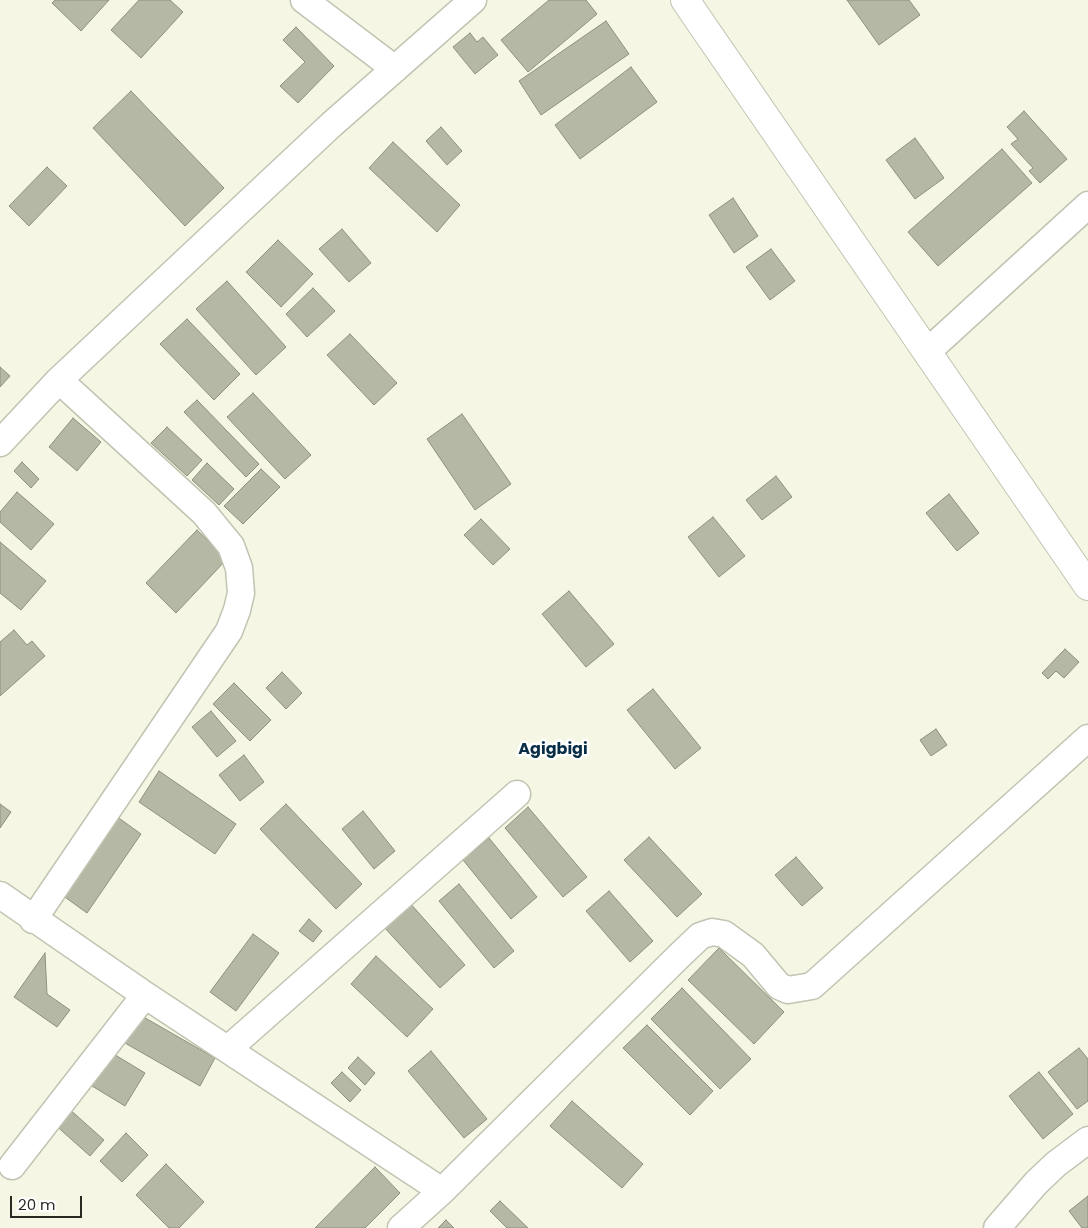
<!DOCTYPE html>
<html>
<head>
<meta charset="utf-8">
<style>
  body { margin:0 }
  #map { position:relative; width:1088px; height:1228px; overflow:hidden; background:#f5f7e4; font-family:Poppins,sans-serif }
  canvas { display:block }
  .scale { position:absolute; left:10px; top:1196px; width:72px; height:22px; box-sizing:border-box; border:2px solid #292922; border-top:0; padding-left:6px; font-size:15px; line-height:18px; white-space:nowrap; color:#292922; -webkit-text-stroke:4px #fff; paint-order:stroke }
</style>
</head>
<body>
<div id="map">
<canvas width="1088" height="1228"></canvas>
<div class="scale">20 m</div>
</div>
<script>
const ctx = document.querySelector('canvas').getContext('2d');
ctx.lineJoin = 'round';
function fill(path, color) {
  ctx.fillStyle = color;
  ctx.fill(path, 'evenodd');
}
function toPath(rows) {
  const path = new Path2D();
  for (const r of rows) {
    path.moveTo(r[0], r[1]);
    for (let i = 2; i < r.length; i += 2) path.lineTo(r[i], r[i + 1]);
  }
  return path;
}
function trace(path, color, width, dash) {
  ctx.strokeStyle = color;
  ctx.lineWidth = width;
  ctx.lineCap = dash ? 'butt' : 'round';
  ctx.setLineDash(dash || []);
  ctx.stroke(path);
}
function drawText(font, color, halo, rows, align = 'center') {
  ctx.font = font + ' Poppins,sans-serif';
  ctx.lineWidth = 5;
  ctx.setLineDash([]);
  ctx.textBaseline = 'middle';
  ctx.strokeStyle = halo;
  ctx.fillStyle = color;
  for (const [text, x, y, turn = 0] of rows) {
    ctx.save();
    ctx.translate(x, y);
    ctx.rotate((+turn || 0) * Math.PI / 180);
    ctx.textAlign = isNaN(turn) ? turn : align;
    if (halo) ctx.strokeText(text, 0, 0);
    ctx.fillText(text, 0, 0);
    ctx.restore();
  }
}
const building = toPath([
  [55,0,109,0,81,31,52,3,55,0],
  [139,0,170,0,183,12,141,58,111,30,139,0],
  [549,0,586,0,597,14,528,72,501,40,549,0],
  [847,0,909,0,920,15,879,45,847,0],
  [606,21,629,54,541,115,519,81,606,21],
  [296,27,334,66,298,103,280,86,305,62,283,40,296,27],
  [470,33,477,42,483,37,498,55,475,74,453,47,470,33],
  [631,67,657,102,580,159,555,125,631,67],
  [131,91,224,188,185,226,93,128,131,91],
  [1024,111,1067,159,1040,183,1029,171,1033,168,1011,144,1018,139,1007,127,1024,111],
  [441,127,462,151,447,165,426,141,441,127],
  [915,138,944,178,915,199,886,160,915,138],
  [393,142,460,205,437,232,369,168,393,142],
  [1002,149,1032,183,938,266,908,232,1002,149],
  [47,167,67,186,29,226,9,206,47,167],
  [733,198,758,236,734,253,709,215,733,198],
  [342,229,371,263,349,282,319,249,342,229],
  [278,240,313,274,281,307,246,272,278,240],
  [771,249,795,281,770,300,746,267,771,249],
  [227,281,286,347,256,375,196,309,227,281],
  [313,288,335,311,307,337,286,314,313,288],
  [187,319,240,374,214,400,160,344,187,319],
  [350,334,397,383,374,405,327,355,350,334],
  [0,367,10,376,0,387,0,367],
  [253,393,311,455,285,479,227,417,253,393],
  [197,400,259,464,246,477,184,412,197,400],
  [462,414,511,484,475,510,427,439,462,414],
  [73,418,101,442,77,471,49,447,73,418],
  [167,427,202,460,187,476,151,443,167,427],
  [22,462,39,479,31,488,14,471,22,462],
  [207,463,234,489,219,505,192,480,207,463],
  [261,469,280,487,243,524,224,506,261,469],
  [776,476,792,497,762,520,746,500,776,476],
  [17,492,54,524,31,550,0,522,0,512,17,492],
  [949,494,979,533,957,551,926,513,949,494],
  [713,517,745,556,719,577,688,537,713,517],
  [481,519,510,549,493,565,464,535,481,519],
  [197,530,227,559,176,613,146,583,197,530],
  [0,542,46,581,21,610,0,593,0,542],
  [569,591,614,644,586,667,542,614,569,591],
  [14,630,27,645,32,641,45,656,0,696,0,642,14,630],
  [1065,649,1079,662,1064,678,1056,671,1048,679,1042,673,1065,649],
  [282,672,302,693,286,709,266,688,282,672],
  [234,683,271,720,250,741,213,704,234,683],
  [653,689,701,748,675,769,627,710,653,689],
  [211,711,236,741,217,757,192,727,211,711],
  [936,729,947,745,931,756,920,740,936,729],
  [244,755,264,782,240,801,219,775,244,755],
  [159,771,236,824,215,854,139,802,159,771],
  [0,804,11,812,0,828,0,804],
  [286,804,362,884,336,909,260,829,286,804],
  [528,807,587,877,563,897,505,828,528,807],
  [363,811,395,851,374,869,342,829,363,811],
  [116,816,141,834,87,913,62,895,116,816],
  [649,837,702,894,677,917,624,860,649,837],
  [489,838,537,897,511,919,463,860,489,838],
  [796,857,823,888,802,906,775,875,796,857],
  [459,884,514,951,494,968,439,901,459,884],
  [609,891,653,941,630,962,586,911,609,891],
  [409,902,465,965,440,988,383,926,409,902],
  [309,919,322,931,313,942,299,931,309,919],
  [253,934,279,953,236,1011,210,992,253,934],
  [719,948,784,1012,754,1044,688,980,719,948],
  [45,953,47,994,70,1010,57,1027,14,997,45,953],
  [376,956,433,1009,407,1037,351,984,376,956],
  [682,988,751,1059,720,1089,651,1019,682,988],
  [140,1015,215,1058,200,1086,125,1043,140,1015],
  [647,1025,713,1091,690,1115,623,1048,647,1025],
  [1079,1048,1088,1059,1088,1101,1077,1109,1048,1072,1079,1048],
  [431,1051,487,1119,464,1138,408,1071,431,1051],
  [112,1053,145,1073,125,1106,92,1086,112,1053],
  [358,1057,375,1073,365,1085,348,1068,358,1057],
  [342,1072,361,1090,350,1102,331,1083,342,1072],
  [1039,1072,1073,1114,1043,1139,1009,1096,1039,1072],
  [572,1101,643,1164,622,1188,550,1126,572,1101],
  [67,1107,104,1140,90,1156,53,1123,67,1107],
  [126,1133,148,1155,122,1182,100,1161,126,1133],
  [166,1164,204,1202,179,1228,169,1228,136,1195,166,1164],
  [375,1167,400,1193,365,1228,315,1228,375,1167],
  [1088,1196,1088,1228,1082,1228,1069,1211,1088,1196],
  [500,1201,528,1228,507,1228,490,1211,500,1201],
  [446,1220,454,1228,438,1228,446,1220]
]);
fill(building, '#b6b8a6');
trace(building, '#8e907f', 1);
const minor = toPath([
  [304,0,395,69],
  [927,352,1088,205],
  [0,443,59,380,331,125,473,0],
  [0,895,145,995,442,1191],
  [33,920,229,631,237,610,241,593,239,568,231,546,204,513,59,380],
  [228,1049,517,794],
  [12,1166,145,995],
  [401,1228,442,1191,678,957,700,936,712,932,724,934,753,955,779,986,788,990,812,986,1088,738],
  [997,1228,1036,1183,1056,1164,1088,1140]
]);
const major = toPath([
  [685,0,1088,586]
]);
trace(minor, '#c1c4b2', 29);
trace(major, '#c1c4b2', 30);
trace(minor, '#fff', 26);
trace(major, '#fff', 28);
drawText('bold 16px', '#082d45', '#fff', [
  ["Agigbigi",553,750]
]);
</script>
</body>
</html>
